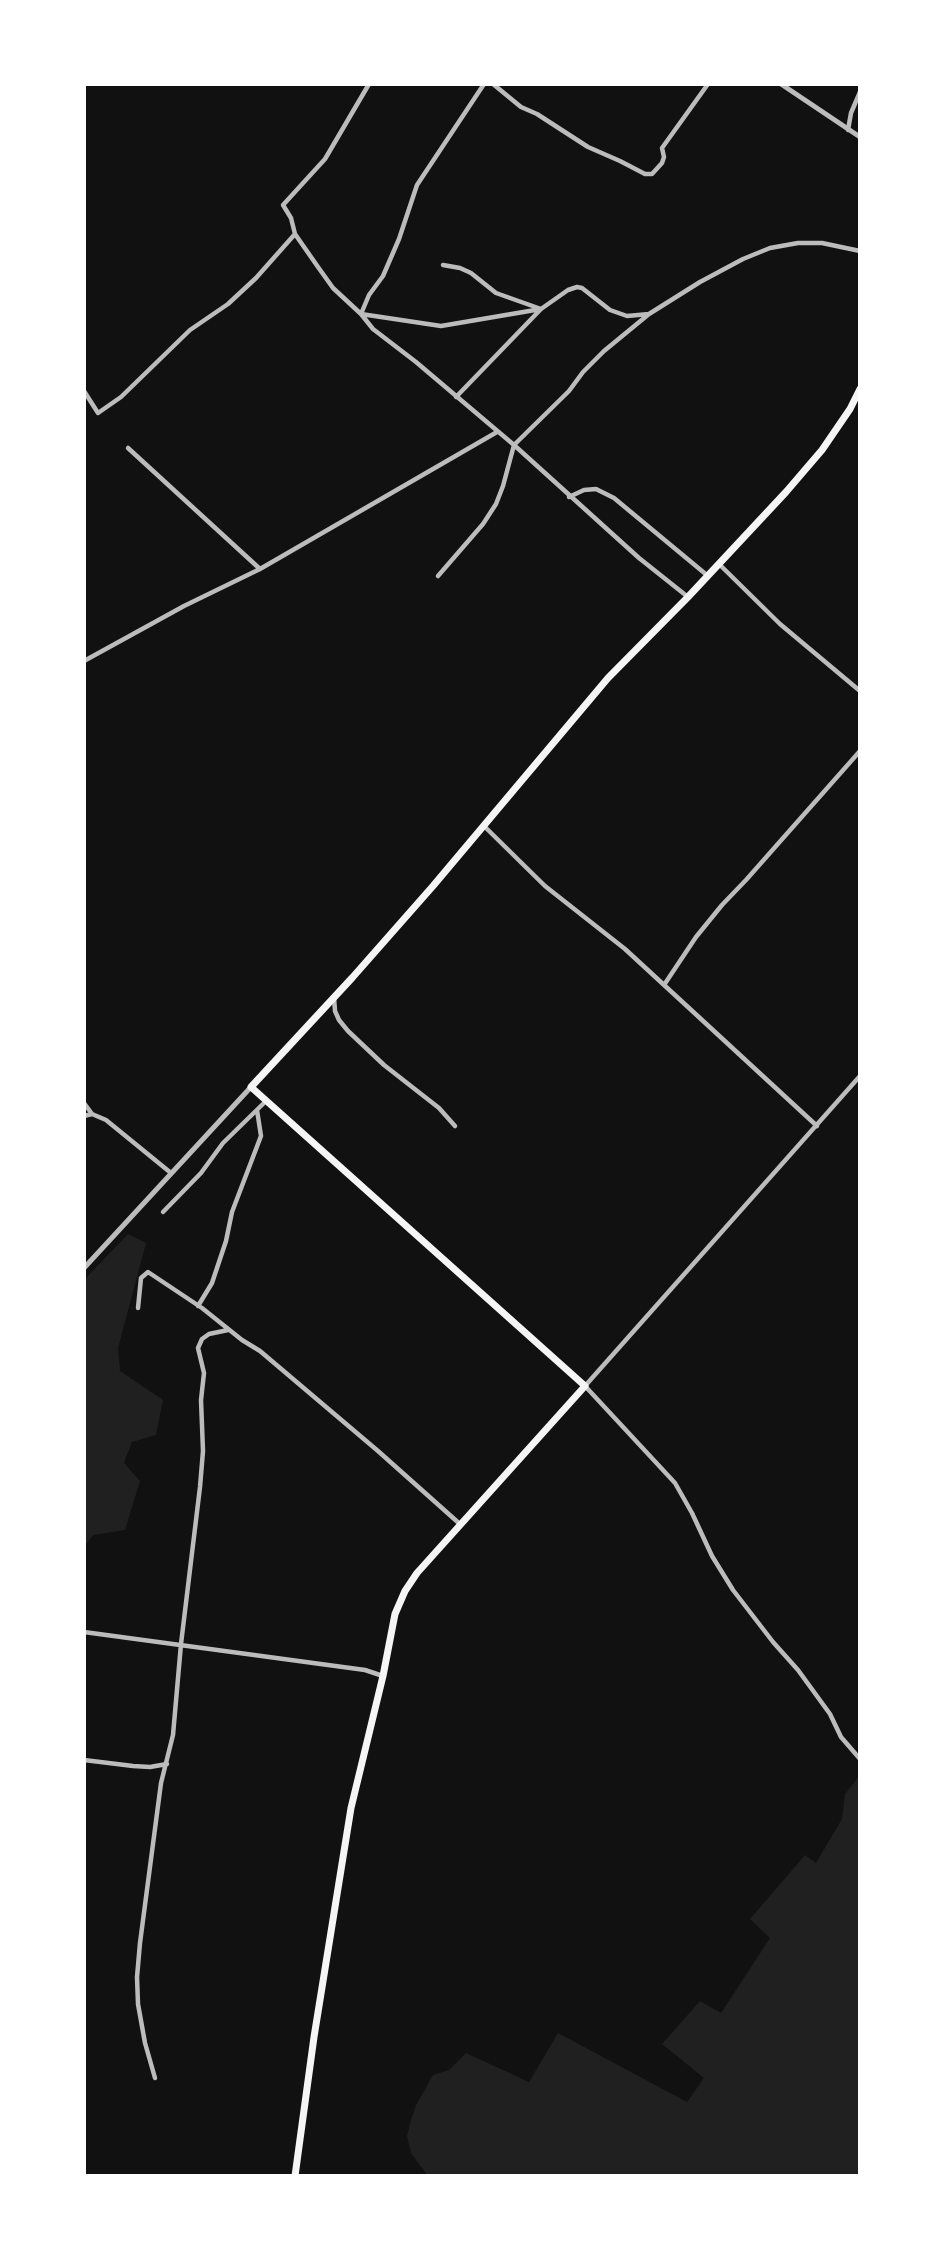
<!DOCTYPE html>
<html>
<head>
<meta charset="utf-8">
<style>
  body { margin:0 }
  #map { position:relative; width:944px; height:2260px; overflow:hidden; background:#111; font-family:"Sofia Sans Condensed",sans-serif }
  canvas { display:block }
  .frame { position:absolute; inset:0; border:86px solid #fff; pointer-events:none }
</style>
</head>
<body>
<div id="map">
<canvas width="944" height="2260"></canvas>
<div class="frame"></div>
</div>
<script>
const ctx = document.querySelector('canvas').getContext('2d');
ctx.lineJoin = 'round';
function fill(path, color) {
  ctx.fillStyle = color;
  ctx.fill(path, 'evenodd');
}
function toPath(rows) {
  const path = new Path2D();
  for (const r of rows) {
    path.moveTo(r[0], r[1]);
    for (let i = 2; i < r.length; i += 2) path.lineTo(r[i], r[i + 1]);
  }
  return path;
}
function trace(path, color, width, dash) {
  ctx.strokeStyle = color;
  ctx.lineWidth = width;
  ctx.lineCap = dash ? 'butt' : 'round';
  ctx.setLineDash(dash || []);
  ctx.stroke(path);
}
fill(toPath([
  [128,1234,146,1243,118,1348,120,1371,163,1400,156,1435,132,1442,124,1463,140,1481,125,1530,93,1535,84,1547,84,1280],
  [860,1775,860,2176,428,2176,411,2153,407,2136,411,2120,416,2105,433,2075,449,2070,466,2053,529,2082,558,2033,687,2102,704,2078,662,2044,700,2001,721,2013,770,1938,750,1919,805,1855,816,1863,842,1819,845,1794]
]), '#202020');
trace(toPath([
  [369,84,325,159,283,205,291,218,295,234,318,267,333,288,361,314,441,326,541,309,456,397],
  [484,84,417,185,399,239,383,276,369,295,361,314,373,329,416,362,514,445,639,558,688,597],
  [493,84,521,107,537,114,588,147,620,161,645,174,652,174,662,163,664,157,662,148,708,84],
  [848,130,851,113,860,92],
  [443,265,460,268,471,273,496,293,541,309,568,290,577,287,582,288,610,310,627,316,649,314],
  [84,391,98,413,121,397,190,330,228,304,256,278,295,234],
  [128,448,260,569],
  [569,497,584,490,596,489,614,498,708,576],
  [719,564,780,624,860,691],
  [438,576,483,524,496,504,503,486,514,445,569,391,583,372,604,351,649,314,700,282,743,259,770,248,798,243,822,243,860,251],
  [84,661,184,606,260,569,497,432],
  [484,826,545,886,625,949,817,1126],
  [664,985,696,937,722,905,746,880,860,751],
  [334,997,335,1011,339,1020,348,1031,384,1065,439,1108,455,1126],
  [860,1076,585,1386,675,1483,692,1513,712,1556,733,1590,773,1642,798,1670,830,1714,841,1737,860,1759],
  [84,1103,92,1114],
  [84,1116,92,1114,106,1120,171,1173],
  [163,1212,201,1173,223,1143,266,1101],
  [198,1306,212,1283,226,1241,232,1212,261,1136,257,1110],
  [138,1308,141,1278,148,1272,202,1308,242,1340,260,1351,378,1451,461,1525],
  [84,1632,365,1670,383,1676],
  [84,1760,133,1766,150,1767,167,1764],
  [155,2078,145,2043,138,2004,137,1977,140,1943,161,1783,173,1735,181,1644,200,1487,203,1451,201,1400,204,1373,198,1348,202,1339,209,1334,228,1330]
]), '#bcbcbc', 4.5);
trace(toPath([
  [781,84,860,137],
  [84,1268,251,1087]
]), '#bcbcbc', 5);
trace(toPath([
  [295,2176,314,2037,351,1808,383,1676,395,1614,405,1591,417,1573,585,1386,251,1087,352,978,433,886,608,678,688,597,786,492,822,450,850,409,860,389]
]), '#f5f5f5', 7);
</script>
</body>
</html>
